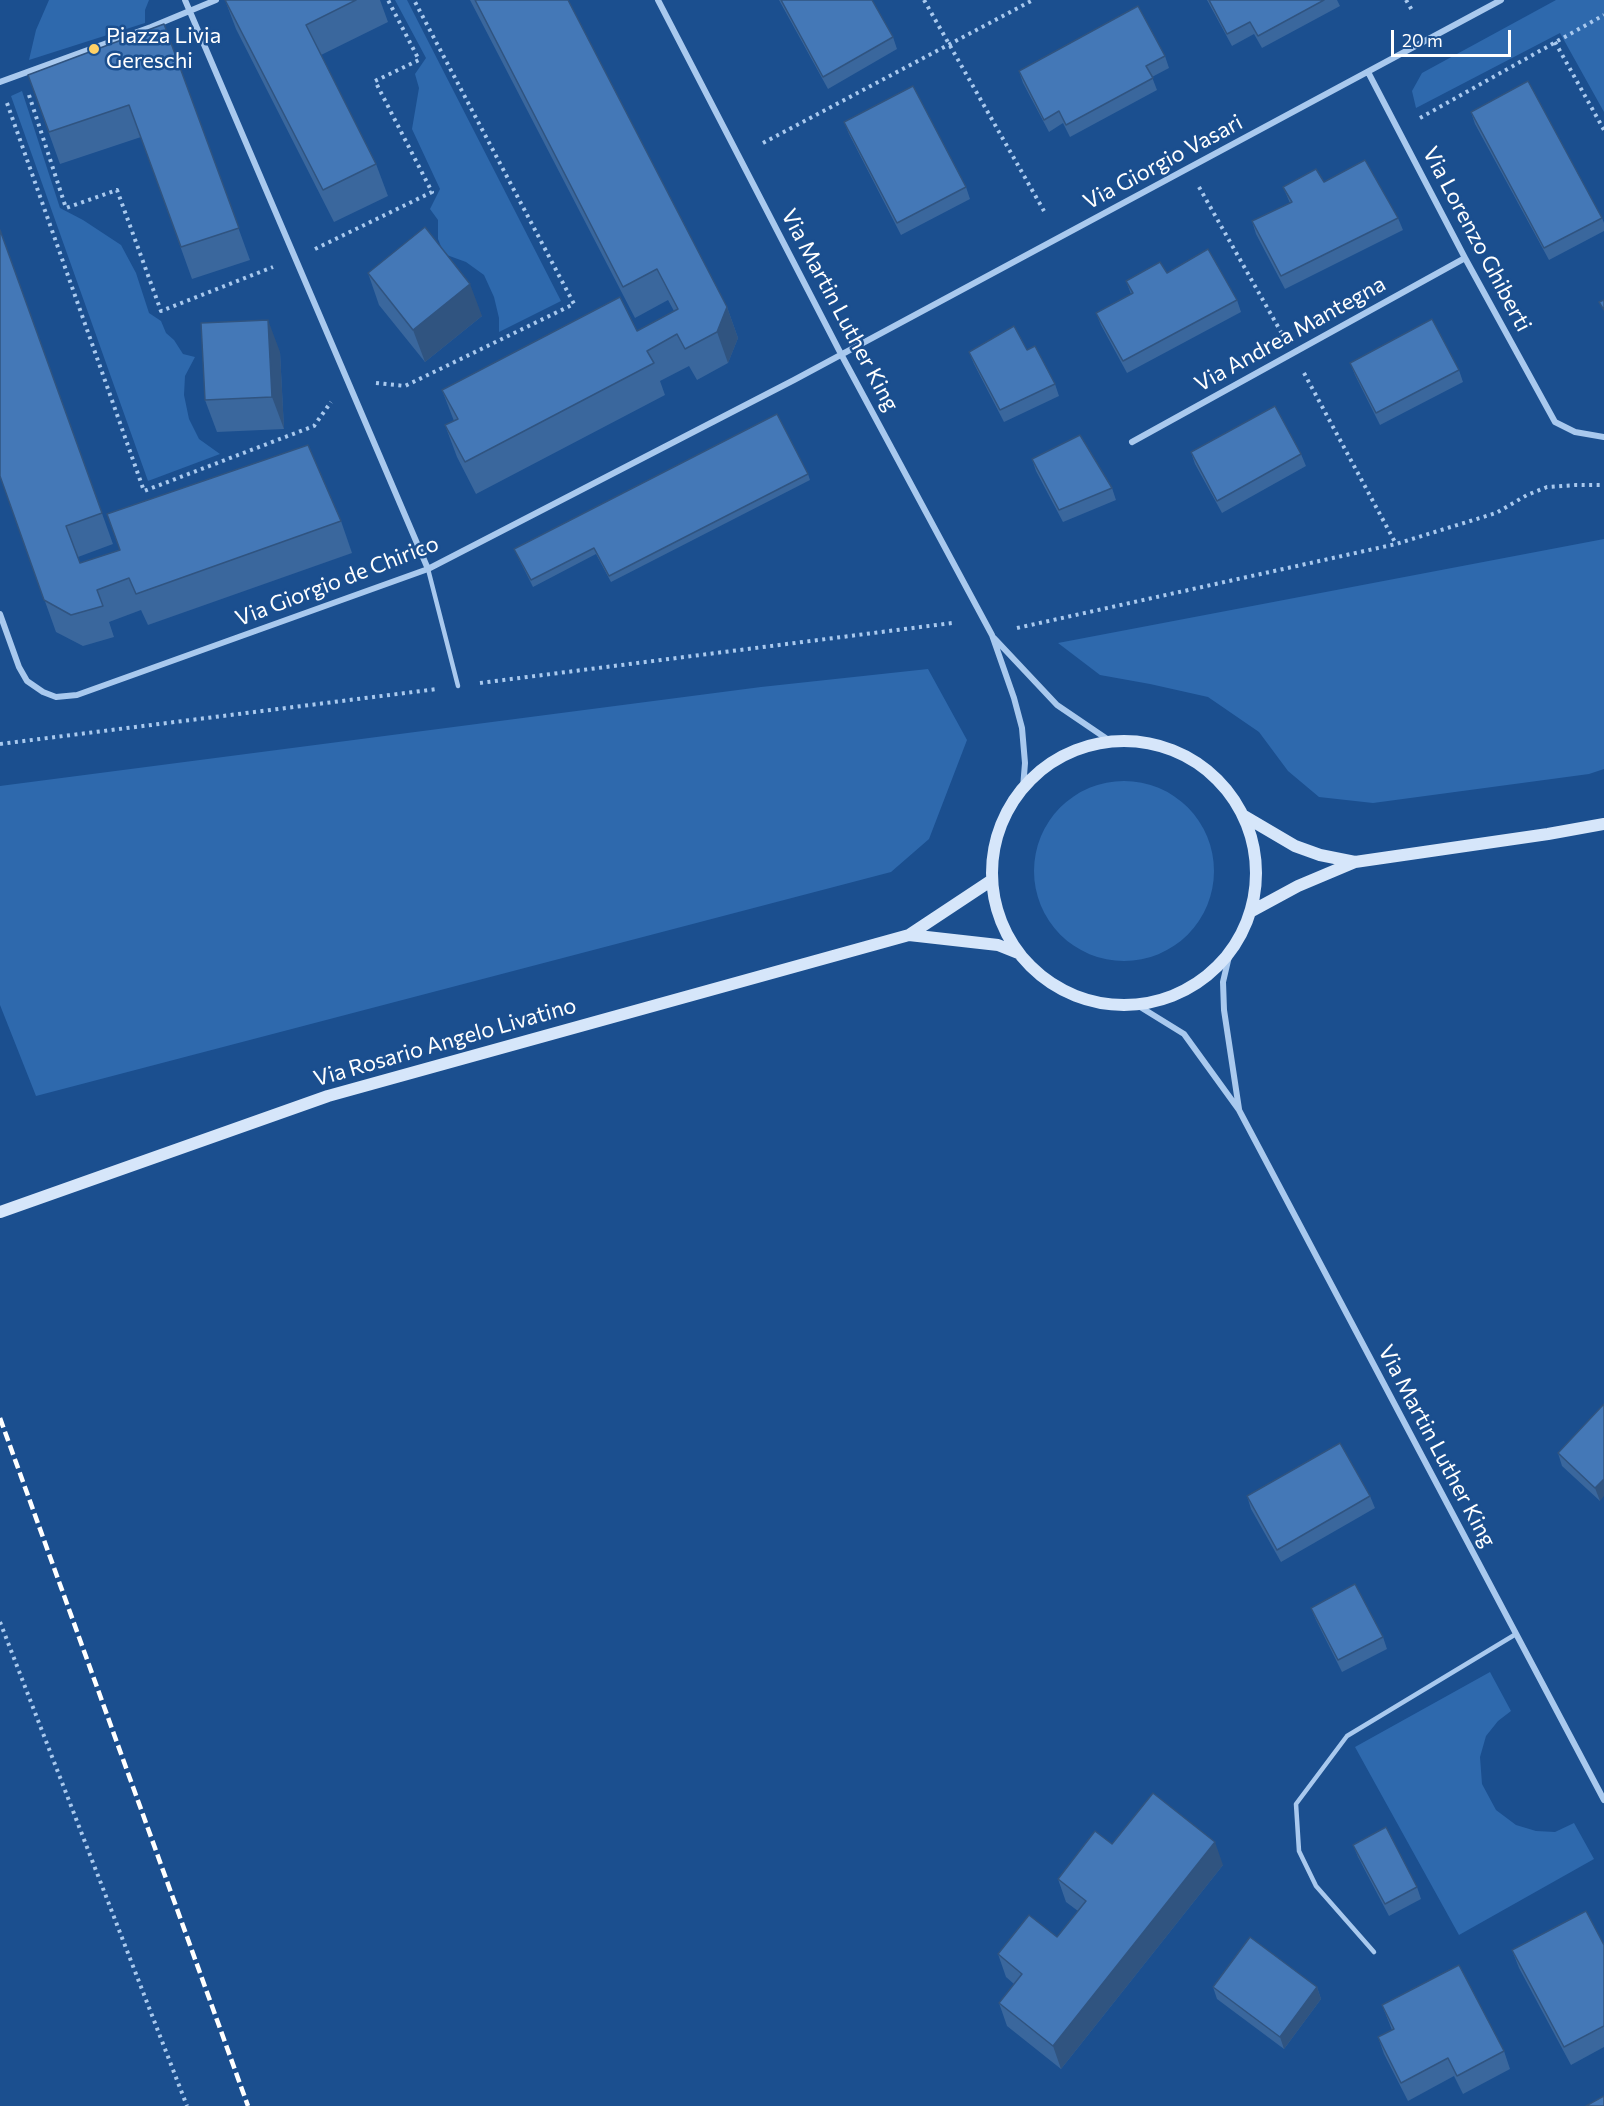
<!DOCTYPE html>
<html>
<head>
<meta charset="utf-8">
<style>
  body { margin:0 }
  #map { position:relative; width:1604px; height:2106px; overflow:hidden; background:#1b4f8f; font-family:Commissioner,sans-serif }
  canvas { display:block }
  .scale { position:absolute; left:1391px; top:30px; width:120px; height:27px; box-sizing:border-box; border:3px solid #fff; border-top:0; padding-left:8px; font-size:18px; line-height:21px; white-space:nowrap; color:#fff; -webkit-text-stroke:4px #1b4f8f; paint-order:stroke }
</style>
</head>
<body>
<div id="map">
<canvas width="1604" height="2106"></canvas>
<div class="scale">20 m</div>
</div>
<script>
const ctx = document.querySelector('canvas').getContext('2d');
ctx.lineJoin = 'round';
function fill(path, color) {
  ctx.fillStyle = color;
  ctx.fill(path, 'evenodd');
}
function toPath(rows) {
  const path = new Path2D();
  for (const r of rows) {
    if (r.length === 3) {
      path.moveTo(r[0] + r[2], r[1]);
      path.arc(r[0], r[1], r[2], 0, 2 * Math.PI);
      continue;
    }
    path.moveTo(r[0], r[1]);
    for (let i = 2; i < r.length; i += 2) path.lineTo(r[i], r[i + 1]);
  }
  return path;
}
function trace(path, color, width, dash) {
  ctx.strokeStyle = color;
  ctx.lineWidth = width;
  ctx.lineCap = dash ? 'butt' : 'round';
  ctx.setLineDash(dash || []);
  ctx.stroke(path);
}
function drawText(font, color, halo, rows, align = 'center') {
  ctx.font = font + ' Commissioner,sans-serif';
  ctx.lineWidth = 5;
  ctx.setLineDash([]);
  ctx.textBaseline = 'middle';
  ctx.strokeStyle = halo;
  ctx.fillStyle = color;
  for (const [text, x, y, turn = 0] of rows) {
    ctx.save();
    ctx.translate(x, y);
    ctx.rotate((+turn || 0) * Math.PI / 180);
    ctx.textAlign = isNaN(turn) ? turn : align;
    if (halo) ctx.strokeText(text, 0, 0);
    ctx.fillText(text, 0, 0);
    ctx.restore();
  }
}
fill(toPath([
  [49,0,149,0,145,10,145,23,29,60,36,30],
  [395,0,407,0,561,301,499,332,499,318,494,297,484,275,466,262,444,254,438,239,438,220,430,209,440,189,412,129,419,88,415,74,426,58],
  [1556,0,1604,0,1604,112,1560,33,1416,108,1412,91,1422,73],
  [22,91,60,208,83,220,121,245,136,273,149,313,161,321,166,333,174,340,183,354,195,357,185,376,184,395,189,419,199,439,220,454,148,481,11,96],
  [1604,539,1604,769,1589,774,1373,803,1319,797,1288,771,1259,732,1208,697,1150,684,1100,675,1058,643],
  [928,669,967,740,929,839,891,872,36,1096,0,1005,0,786,761,687],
  [1124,871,90],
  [1490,1672,1511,1711,1498,1721,1486,1736,1480,1757,1482,1784,1496,1810,1516,1825,1536,1831,1555,1832,1574,1823,1594,1859,1459,1935,1355,1747]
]), '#2e69ad');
trace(toPath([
  [924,0,1044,211],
  [1406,0,1413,12],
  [1555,42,1604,130],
  [29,95,66,208,117,190,161,311,273,267],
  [7,103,144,491,314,426,331,402],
  [1420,118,1604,15],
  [763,143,1033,0],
  [1199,187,1281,332],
  [315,249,432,192,375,81,419,60,388,0],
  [1304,373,1396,544],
  [376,383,405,386,574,304,414,0],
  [1017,628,1396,544,1496,513,1527,495,1547,487,1576,485,1604,485],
  [480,683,952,623],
  [0,744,437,689],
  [0,1622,187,2106]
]), '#a9c9ee', 4, [3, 4.5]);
trace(toPath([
  [428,569,458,686],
  [1374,1952,1316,1886,1299,1851,1296,1804,1347,1736,1516,1634]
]), '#a9c9ee', 4.5);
trace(toPath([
  [185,0,428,569],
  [658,0,841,354,992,635,1014,698,1022,728,1025,763,1023,788],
  [1368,72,1465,258,1555,422,1575,432,1604,437],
  [0,82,151,27,216,0],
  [1132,442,1465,258],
  [0,614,19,667,27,681,43,692,56,697,77,695,428,569,794,380,1501,0],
  [994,638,1057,705,1110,741],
  [1230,952,1223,982,1224,1010,1239,1109],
  [1137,1005,1184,1034,1239,1110,1604,1800]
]), '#a9c9ee', 6);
trace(toPath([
  [1124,873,132],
  [1244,816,1295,846,1320,855,1355,862],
  [1250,912,1298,886,1355,862,1548,834,1604,824],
  [909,935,998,945,1018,953],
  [0,1212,328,1096,909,935,992,880]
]), '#d6e6fa', 12);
trace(toPath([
  [0,1418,248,2106]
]), '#fff', 4.5, [10, 4.5]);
fill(toPath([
  [225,0,380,0,388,22,321,55,376,164,388,196,334,222,236,29],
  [470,0,568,0,727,307,738,338,728,363,697,380,689,366,660,381,665,395,476,494,457,457,445,425,454,421,442,390,637,331,674,311,668,300,635,318],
  [779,0,872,0,893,37,897,49,828,89],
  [1207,0,1337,0,1340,6,1262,48,1254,34,1232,46],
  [164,24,250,260,192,279,141,137,60,164,28,75],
  [1165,56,1169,68,1152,77,1157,90,1070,137,1063,123,1049,132,1023,83,1019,71],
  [1471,112,1602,218,1604,223,1604,231,1549,260,1475,124],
  [844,122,966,187,970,199,901,235,849,134],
  [1324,182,1398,218,1403,230,1285,289,1256,234,1252,221,1290,203,1283,187],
  [0,230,113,544,78,557,80,563,341,521,352,553,148,625,141,610,109,622,114,637,83,646,56,632,0,476],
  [368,273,482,316,425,362,379,305],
  [1167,273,1237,300,1241,312,1127,373,1101,325,1096,313,1131,294,1126,281],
  [1027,350,1055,384,1059,396,1004,422,974,364,969,352],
  [280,352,284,429,217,432,205,400],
  [1350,363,1459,370,1463,382,1380,425,1355,375],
  [1191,452,1301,454,1306,466,1222,513,1195,464],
  [1032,459,1112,488,1116,500,1063,522,1036,471],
  [808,474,810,480,611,582,596,554,533,587,514,549],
  [1604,1404,1600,1501,1562,1466,1558,1453],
  [1247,1496,1370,1496,1375,1508,1281,1562,1251,1509],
  [1311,1608,1383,1637,1387,1649,1342,1672,1316,1620],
  [1112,1844,1223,1865,1061,2069,1007,2026,999,2003,1014,1984,1006,1977,998,1954,1057,1937,1078,1911,1066,1902,1058,1879],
  [1353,1845,1417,1887,1421,1899,1389,1916,1358,1857],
  [1604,1945,1604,2047,1571,2065,1519,1968,1512,1950],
  [1213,1987,1317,1987,1321,1999,1284,2049,1217,1999],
  [1382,2005,1504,2051,1510,2069,1463,2094,1454,2076,1408,2101,1384,2054,1378,2037,1392,2030]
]), '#3a679d');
fill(toPath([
  [470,284,482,316,425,362,413,330],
  [727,307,738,338,728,363,717,332],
  [268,320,280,352,284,429,272,397],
  [1604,1479,1604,1496,1600,1501,1595,1488],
  [1215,1842,1223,1865,1061,2069,1053,2046],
  [1317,1987,1321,1999,1284,2049,1280,2037]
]), '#305480');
const building = toPath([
  [225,0,356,0,306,25,376,164,323,190,225,0],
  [475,0,568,0,727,307,717,332,685,349,677,334,647,351,654,363,465,462,445,425,458,419,442,390,620,297,637,331,678,309,657,269,623,287,475,0],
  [781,0,872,0,893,37,823,77,781,0],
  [1209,0,1324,0,1258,36,1250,22,1227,34,1209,0],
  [1138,6,1165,56,1146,66,1153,78,1066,125,1059,111,1044,120,1019,71,1138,6],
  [164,24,239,228,181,247,129,105,49,132,28,75,164,24],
  [1528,81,1602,218,1544,248,1471,112,1528,81],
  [913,86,966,187,897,223,844,122,913,86],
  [1365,160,1398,218,1281,276,1252,221,1292,202,1283,187,1316,169,1324,182,1365,160],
  [425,227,470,284,413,330,368,273,425,227],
  [0,230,102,513,66,526,80,563,120,550,107,514,308,445,341,521,136,594,129,578,97,590,103,606,71,615,44,600,0,476,0,230],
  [1208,249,1237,300,1123,361,1096,313,1133,293,1126,281,1160,262,1167,273,1208,249],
  [1604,300,1604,310,1599,302,1604,300],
  [1432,319,1459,370,1376,413,1350,363,1432,319],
  [268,320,272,397,205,400,201,323,268,320],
  [1014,326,1027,350,1035,346,1055,384,1000,410,969,352,1014,326],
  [1275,406,1301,454,1217,501,1191,452,1275,406],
  [777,414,808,474,609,576,594,548,531,580,514,549,777,414],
  [1080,435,1112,488,1059,510,1032,459,1080,435],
  [1604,1404,1604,1479,1595,1488,1558,1453,1604,1404],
  [1340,1443,1370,1496,1277,1550,1247,1496,1340,1443],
  [1355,1584,1383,1637,1338,1660,1311,1608,1355,1584],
  [1153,1793,1215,1842,1053,2046,999,2003,1022,1974,998,1954,1029,1915,1057,1937,1086,1901,1058,1879,1095,1831,1112,1844,1153,1793],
  [1386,1827,1417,1887,1385,1904,1353,1845,1386,1827],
  [1586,1911,1604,1945,1604,2026,1564,2047,1512,1950,1586,1911],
  [1250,1937,1317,1987,1280,2037,1213,1987,1250,1937],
  [1459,1965,1504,2051,1457,2076,1448,2058,1401,2083,1378,2037,1394,2029,1382,2005,1459,1965],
  [1604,2096,1604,2106,1586,2106,1604,2096]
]);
fill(building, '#4478b7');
trace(building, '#305480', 1.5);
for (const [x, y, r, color] of [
  [94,49,6,"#ffd166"]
]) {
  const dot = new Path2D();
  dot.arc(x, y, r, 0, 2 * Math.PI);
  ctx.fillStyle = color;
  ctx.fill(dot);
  trace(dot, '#1b4f8f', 2);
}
drawText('22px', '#fff', '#1b4f8f', [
  ["Piazza Livia",106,36],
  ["Gereschi",106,61]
], 'left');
drawText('22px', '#fff', '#1b4f8f', [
  ["Via Giorgio Vasari",1163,162,-28],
  ["Via Lorenzo Ghiberti",1477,239,62],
  ["Via Martin Luther King",840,310,62],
  ["Via Andrea Mantegna",1290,334,-29],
  ["Via Giorgio de Chirico",337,581,-21],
  ["Via Rosario Angelo Livatino",445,1042,-16],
  ["Via Martin Luther King",1437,1446,62]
]);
</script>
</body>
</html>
